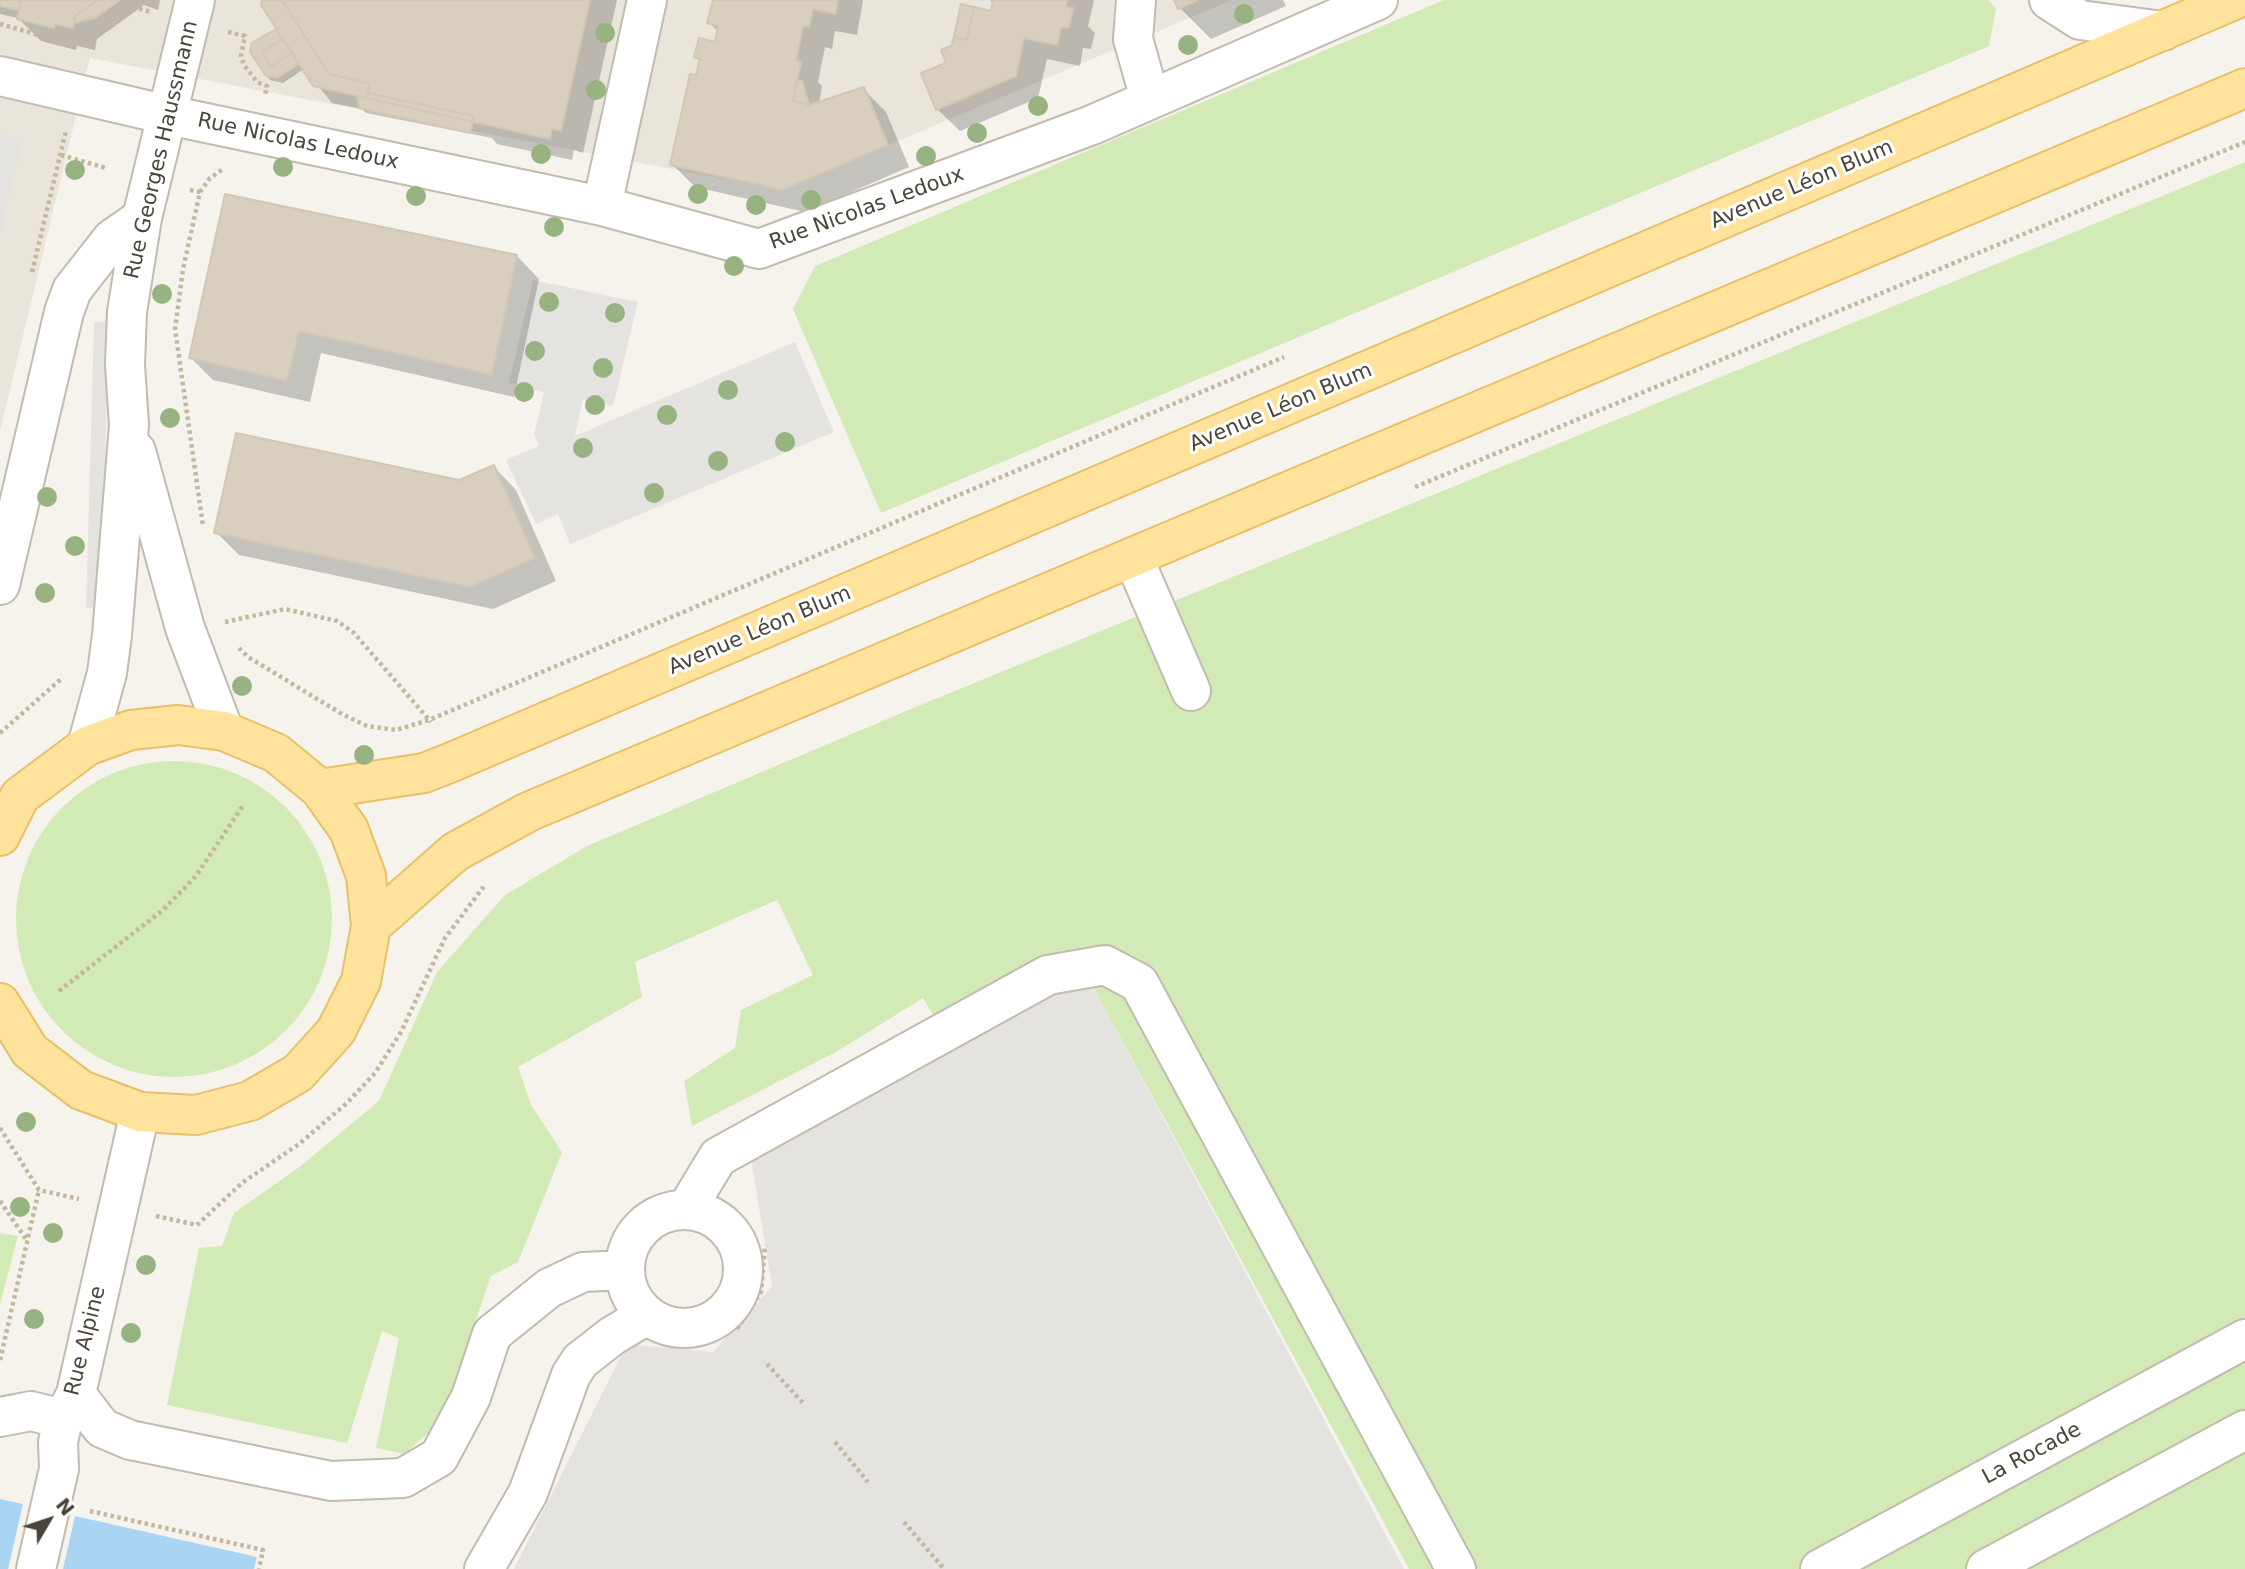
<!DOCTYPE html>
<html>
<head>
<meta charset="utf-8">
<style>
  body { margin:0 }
  #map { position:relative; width:2245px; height:1569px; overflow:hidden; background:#f6f3ec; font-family:"DejaVu Sans",sans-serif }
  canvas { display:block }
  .north { position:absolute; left:14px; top:1485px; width:70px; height:70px; -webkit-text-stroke:5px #fff; paint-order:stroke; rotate:51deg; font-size:19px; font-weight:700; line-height:28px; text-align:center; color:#4b4439 }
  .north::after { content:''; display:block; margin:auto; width:24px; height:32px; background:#4b4439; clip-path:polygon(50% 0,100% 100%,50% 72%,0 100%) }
</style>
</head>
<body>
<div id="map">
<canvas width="2245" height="1569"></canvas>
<div class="north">N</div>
</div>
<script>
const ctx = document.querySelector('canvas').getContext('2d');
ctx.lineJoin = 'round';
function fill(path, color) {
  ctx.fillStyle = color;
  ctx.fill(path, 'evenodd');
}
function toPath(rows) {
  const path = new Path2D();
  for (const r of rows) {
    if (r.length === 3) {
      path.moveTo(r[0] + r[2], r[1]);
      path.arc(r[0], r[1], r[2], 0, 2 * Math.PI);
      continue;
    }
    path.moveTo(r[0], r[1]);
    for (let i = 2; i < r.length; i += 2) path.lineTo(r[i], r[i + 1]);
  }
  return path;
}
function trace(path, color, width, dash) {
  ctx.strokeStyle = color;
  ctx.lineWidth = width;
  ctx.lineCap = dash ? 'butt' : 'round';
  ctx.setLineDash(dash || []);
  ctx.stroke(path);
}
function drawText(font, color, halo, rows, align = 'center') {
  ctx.font = font + ' "DejaVu Sans",sans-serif';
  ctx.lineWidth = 6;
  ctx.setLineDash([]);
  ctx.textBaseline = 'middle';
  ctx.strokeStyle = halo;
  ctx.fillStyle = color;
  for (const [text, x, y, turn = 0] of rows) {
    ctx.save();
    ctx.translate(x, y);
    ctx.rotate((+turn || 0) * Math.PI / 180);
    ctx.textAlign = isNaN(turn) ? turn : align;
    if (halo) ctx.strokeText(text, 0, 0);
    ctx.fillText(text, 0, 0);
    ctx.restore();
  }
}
fill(toPath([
  [0,0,1232,0,782,190,90,58,0,431]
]), '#eae5da');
fill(toPath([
  [1444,0,1989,0,1996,9,1989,46,881,513,793,309,815,266],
  [2245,162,2245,1569,1409,1569,1082,967,945,1035,923,998,836,1052,692,1126,684,1081,735,1048,741,1010,813,975,777,900,635,962,642,997,518,1067,531,1105,562,1152,518,1262,491,1276,441,1422,404,1454,376,1448,399,1338,382,1331,347,1443,167,1405,199,1248,222,1246,234,1213,298,1168,379,1101,437,972,505,895,587,846,906,711],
  [174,919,158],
  [0,1233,18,1236,0,1304]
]), '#d2eab5');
fill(toPath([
  [0,134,22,139,0,237],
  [533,280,638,302,613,406,583,399,575,436,795,342,834,432,570,544,558,514,536,524,506,460,539,446,534,435,544,392,509,383],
  [109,321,101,609,86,608,94,322],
  [1085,972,1404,1569,514,1569,627,1344,713,1352,772,1286,750,1153]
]), '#e5e3e0');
fill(toPath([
  [0,1499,23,1504,8,1569,0,1569],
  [75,1516,257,1557,254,1569,63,1569]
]), '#a9d4f2');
fill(toPath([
  [0,0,160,0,158,10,144,5,97,39,95,50,77,46,76,50,41,41,18,18,0,14],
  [264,0,617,0,583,153,574,150,572,160,497,144,492,138,366,113,362,109,332,103,304,69,283,83,270,80,251,54,254,44,282,38],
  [715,0,863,0,857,35,835,31,832,49,825,47,818,82,822,86,819,104,863,89,886,112,909,167,805,212,695,187,672,164,701,62,696,57,716,45,719,32,709,23],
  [990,0,1094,0,1088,26,1095,33,1091,49,1083,48,1080,66,1047,59,1038,98,960,131,937,109,953,47,992,13,994,4],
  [1176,0,1283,0,1286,6,1211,39,1180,8],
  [517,256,539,279,514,397,321,353,310,402,213,380,191,358],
  [494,467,516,490,556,581,493,609,239,555,216,532,460,482]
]), '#0003');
const building = toPath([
  [0,0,21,0,19,10,0,6,0,0],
  [21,0,98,0,75,16,73,28,55,24,54,28,17,19,21,0],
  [98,0,120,0,95,18,74,23,75,16,98,0],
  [262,0,282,0,329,74,369,83,368,93,474,116,473,122,313,86,261,5,262,0],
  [282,0,590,0,561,131,552,129,550,139,473,122,474,116,368,93,369,83,329,74,282,0],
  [713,0,838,0,835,14,813,9,809,27,803,26,796,60,801,62,793,101,809,105,864,87,888,145,782,190,670,165,690,74,696,75,700,59,694,57,699,38,715,42,718,26,707,23,713,0],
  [993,0,1067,0,1066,7,1073,8,1069,28,1061,27,1057,45,1024,38,1016,76,936,110,921,73,946,63,941,50,951,46,954,37,967,40,974,7,991,11,993,0],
  [1174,0,1198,0,1178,9,1174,0],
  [961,4,974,7,967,40,954,37,961,4],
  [276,29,283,39,262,52,271,66,292,53,299,64,277,78,266,76,250,52,252,43,276,29],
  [283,39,292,53,271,66,262,52,283,39],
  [797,80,802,81,809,105,793,101,797,80],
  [357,96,473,122,470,133,359,108,357,96],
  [225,194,517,255,492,375,299,331,287,381,189,358,225,194],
  [236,433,459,480,494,465,535,558,470,587,214,533,236,433]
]);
fill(building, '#d8cfc1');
trace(building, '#d3c7b4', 2);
const minor = toPath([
  [1136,0,1133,39,1150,99],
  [2049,0,2080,20,2163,31],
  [0,76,168,115,602,206,759,249,1092,125,1378,0],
  [602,206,647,0],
  [136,451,185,628,224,731],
  [1133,557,1191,691],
  [0,585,64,312,72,290,112,239,142,218],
  [87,746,107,673,112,635,129,425,125,365,127,312,142,218,195,0],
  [684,1269,59],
  [686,1210,718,1157,1048,975,1105,965,1139,983,1456,1569],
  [76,1394,102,1428,130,1440,331,1481,403,1478,439,1457,471,1397,492,1334,549,1288,583,1272,625,1270],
  [0,1417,31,1411,63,1419],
  [36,1569,59,1469,58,1442,63,1419,76,1394,140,1112],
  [484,1569,528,1493,571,1375,580,1361,612,1336,647,1315],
  [1820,1569,2245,1339],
  [1986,1569,2245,1430]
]);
const major = toPath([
  [320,789,424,773,452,762,2234,0],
  [0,836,20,796,87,746,131,730,178,725,224,731,276,753,320,789,349,830,366,876,371,926,361,981,336,1031,298,1073,250,1101,196,1115,140,1112,81,1090,30,1051,0,1003],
  [371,926,455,852,528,812,2245,88]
]);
trace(minor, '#c2bbae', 42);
trace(major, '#e6c16a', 42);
trace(toPath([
  [0,24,46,37,81,42,107,26,128,6,151,12],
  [228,32,245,36,241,56,244,65,257,82,267,86,265,95],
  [61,155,106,168],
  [190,190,200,192,183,269,175,329,203,526],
  [200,192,210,178,223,169],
  [32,272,66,131],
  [1415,487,2245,142],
  [225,622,285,609,337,621,354,633,431,722],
  [239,648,248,657,342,714,367,726,396,730,429,720,1284,357],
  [0,733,61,679],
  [59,991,163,910,196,876,244,804],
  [0,1128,39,1190,79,1199],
  [0,1201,26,1239],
  [156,1216,197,1225,242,1183,299,1144,347,1103,375,1073,401,1032,445,938,485,885],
  [737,1329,761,1292,765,1245],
  [0,1360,39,1190],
  [767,1364,803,1403],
  [835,1442,868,1482],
  [90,1511,263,1550,259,1569],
  [904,1522,944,1569]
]), '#c4b79f', 4.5, [3.5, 3.5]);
trace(minor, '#fff', 38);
trace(major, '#ffe39c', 38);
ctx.fillStyle = '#97b381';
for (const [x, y] of [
  [1244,14],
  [605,33],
  [1188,45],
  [596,90],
  [1038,106],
  [977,133],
  [541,154],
  [926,156],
  [283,167],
  [75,170],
  [698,194],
  [416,196],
  [811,200],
  [756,205],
  [554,227],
  [734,266],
  [162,294],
  [549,302],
  [615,313],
  [535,351],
  [603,368],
  [728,390],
  [524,392],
  [595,405],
  [667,415],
  [170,418],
  [785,442],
  [583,448],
  [718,461],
  [654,493],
  [47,497],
  [75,546],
  [45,593],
  [242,686],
  [364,755],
  [26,1122],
  [20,1207],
  [53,1233],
  [146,1265],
  [34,1319],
  [131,1333]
]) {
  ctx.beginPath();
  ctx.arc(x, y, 10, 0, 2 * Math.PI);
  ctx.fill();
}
drawText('21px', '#4b4439', '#fff', [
  ["Rue Nicolas Ledoux",298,142,12],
  ["Rue Georges Haussmann",162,150,-77],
  ["Avenue Léon Blum",1802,185,-23],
  ["Rue Nicolas Ledoux",867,209,-20],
  ["Avenue Léon Blum",1281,408,-23],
  ["Avenue Léon Blum",760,631,-23],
  ["Rue Alpine",86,1341,-76],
  ["La Rocade",2032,1454,-28]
]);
</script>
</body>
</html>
